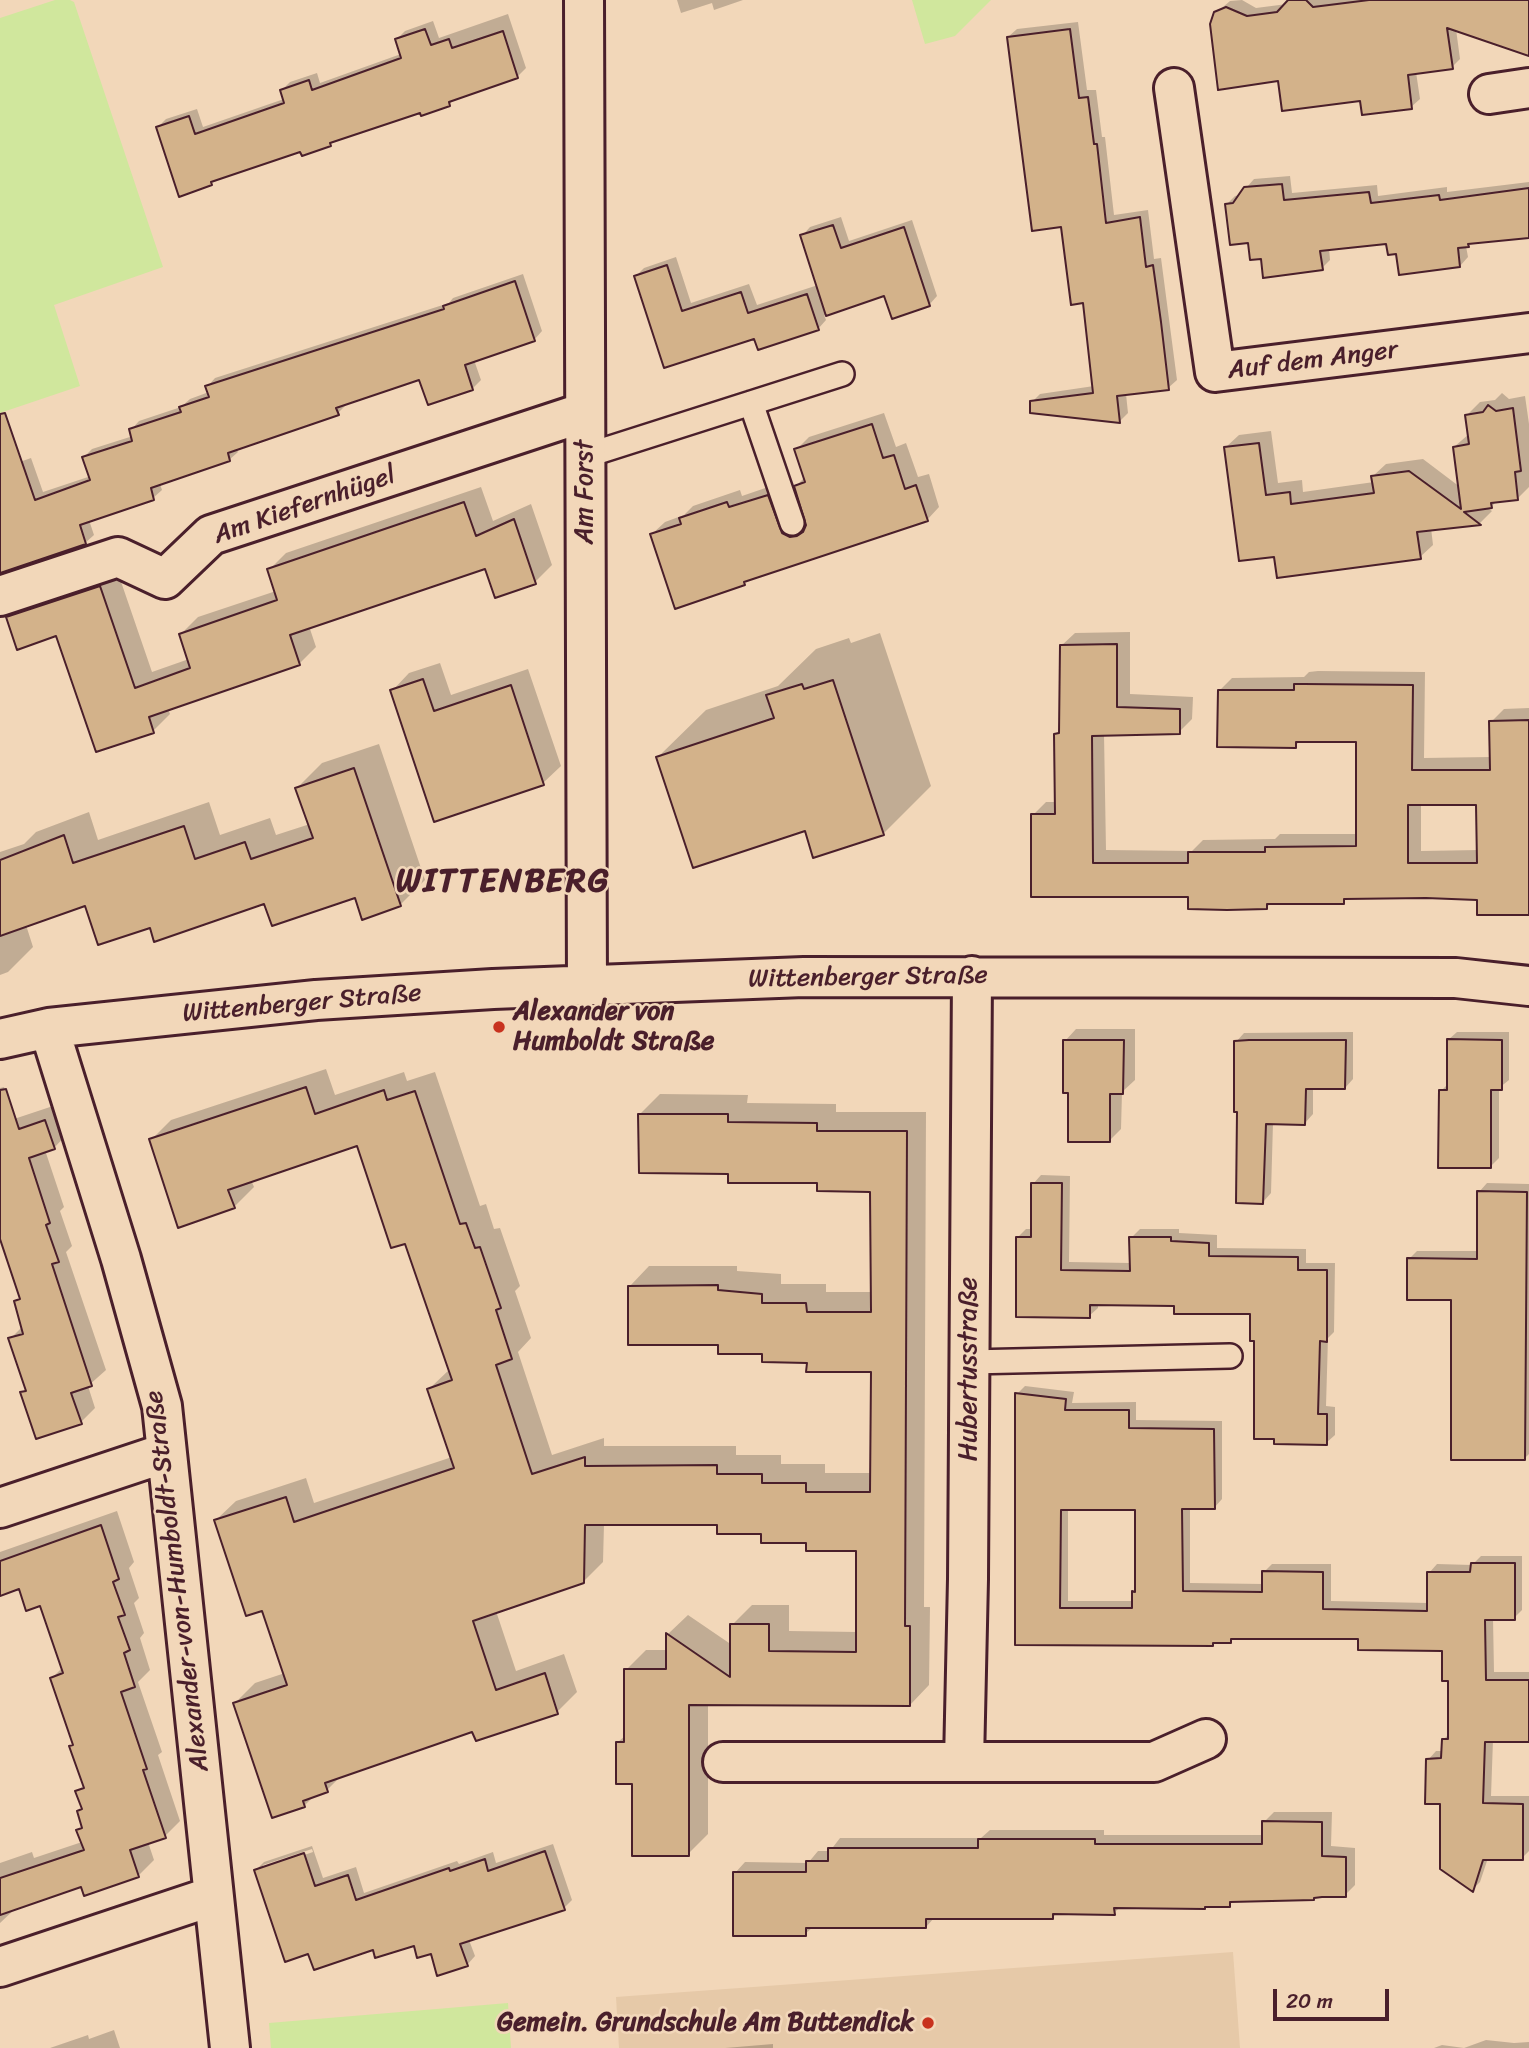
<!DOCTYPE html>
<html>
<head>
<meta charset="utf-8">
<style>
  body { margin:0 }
  #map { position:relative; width:1529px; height:2048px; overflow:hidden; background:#f2d7b9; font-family:Sriracha,sans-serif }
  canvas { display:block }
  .scale { position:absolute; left:1273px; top:1989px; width:116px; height:32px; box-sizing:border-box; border:4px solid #4a1f2b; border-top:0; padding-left:9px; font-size:21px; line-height:24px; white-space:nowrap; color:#4a1f2b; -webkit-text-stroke:5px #f2d7b9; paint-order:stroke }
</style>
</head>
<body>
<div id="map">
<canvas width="1529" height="2048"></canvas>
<div class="scale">20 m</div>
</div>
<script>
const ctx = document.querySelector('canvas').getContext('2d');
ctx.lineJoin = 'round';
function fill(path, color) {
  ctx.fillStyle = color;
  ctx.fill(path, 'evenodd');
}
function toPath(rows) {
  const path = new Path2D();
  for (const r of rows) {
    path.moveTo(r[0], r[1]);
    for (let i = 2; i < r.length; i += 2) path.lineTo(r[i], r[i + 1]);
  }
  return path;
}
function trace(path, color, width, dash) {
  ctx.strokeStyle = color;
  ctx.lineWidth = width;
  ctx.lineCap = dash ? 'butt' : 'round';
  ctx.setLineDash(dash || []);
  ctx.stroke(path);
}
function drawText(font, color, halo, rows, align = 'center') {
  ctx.font = font + ' Sriracha,sans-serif';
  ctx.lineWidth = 5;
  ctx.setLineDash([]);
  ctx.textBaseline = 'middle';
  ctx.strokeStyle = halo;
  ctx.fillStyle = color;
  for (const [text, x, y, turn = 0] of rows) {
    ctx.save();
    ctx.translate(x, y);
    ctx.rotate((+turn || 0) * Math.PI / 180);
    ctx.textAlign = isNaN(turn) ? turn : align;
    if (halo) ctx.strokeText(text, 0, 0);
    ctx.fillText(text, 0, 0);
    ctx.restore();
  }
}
fill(toPath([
  [1233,1952,1240,2048,619,2048,616,1997]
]), '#e6c9a8');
fill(toPath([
  [55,0,70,0,74,2,163,267,54,305,80,386,0,413,0,18],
  [912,0,991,0,955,36,925,44],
  [508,2003,511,2048,271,2048,269,2023]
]), '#d0e79d');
fill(toPath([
  [677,0,743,0,714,10,712,3,681,13],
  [1242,0,1256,8,1287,4,1291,0,1529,0,1529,47,1456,29,1460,59,1452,67,1416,72,1420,99,1411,107,1362,99,1280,79,1216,13,1230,1],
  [508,14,526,68,517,77,457,97,449,104,421,111,334,140,330,144,302,149,217,178,211,184,158,127,166,119,197,109,203,127,284,99,282,90,290,82,317,73,320,83,401,54,397,39,405,31,433,21,439,38],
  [1078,22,1087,90,1096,90,1102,137,1105,137,1114,215,1148,210,1154,259,1161,258,1177,380,1168,388,1126,394,1128,413,1120,421,1032,402,1040,394,1094,386,1084,301,1008,37,1017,29],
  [1290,176,1292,193,1377,185,1378,196,1447,187,1447,192,1529,182,1529,237,1471,242,1466,246,1468,257,1460,266,1397,252,1388,242,1329,248,1330,260,1322,268,1263,257,1249,241,1227,204,1235,196,1240,195,1254,179],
  [841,217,849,241,912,220,937,296,929,305,885,294,824,315,826,320,818,329,755,337,665,366,636,276,644,268,676,257,691,303,749,284,757,305,818,285,802,236,810,227],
  [523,274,542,331,534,340,474,360,481,380,472,389,420,378,345,403,346,405,338,413,236,448,238,452,229,460,160,484,162,490,153,498,89,520,94,535,85,543,0,571,0,469,31,458,43,492,91,476,84,457,92,449,133,436,131,430,139,421,181,407,190,399,209,392,207,387,215,378,449,303,453,298],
  [1502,393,1509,399,1525,396,1529,424,1529,487,1518,498,1497,501,1489,509,1492,511,1480,523,1431,528,1433,545,1420,557,1275,555,1226,447,1239,435,1271,431,1278,483,1302,480,1303,492,1374,482,1373,476,1386,464,1423,459,1460,487,1454,447,1469,434,1467,415,1480,402,1495,400],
  [884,413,896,447,906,443,918,477,929,474,939,507,927,520,749,578,744,583,652,534,665,522,684,515,693,506,740,490,742,496,780,483,795,521,807,524,796,486,805,477,796,450,809,437],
  [481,487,493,521,531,504,552,565,535,582,486,567,309,626,316,647,299,664,168,709,170,714,153,731,58,634,8,617,25,600,117,570,152,672,189,659,181,634,198,617,276,591,269,570,286,553],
  [1130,632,1130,694,1193,697,1192,719,1179,732,1104,734,1106,850,1192,851,1203,840,1275,839,1280,834,1357,834,1358,740,1301,740,1295,746,1219,691,1232,678,1304,677,1309,672,1318,671,1425,672,1424,758,1491,757,1491,722,1504,709,1529,708,1529,914,1479,898,1348,897,1343,902,1271,903,1266,908,1189,896,1033,895,1033,815,1046,802,1056,802,1056,734,1061,729,1061,646,1075,633],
  [1421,803,1478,803,1479,850,1421,851],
  [880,633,931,786,883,834,806,829,658,757,706,710,778,686,816,649,849,638,851,643],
  [440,663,451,695,528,669,561,766,543,783,435,820,392,691,409,673],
  [379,744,425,880,400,905,356,896,265,902,151,926,86,904,26,925,33,947,8,972,0,975,0,852,24,844,36,832,89,812,98,840,209,802,220,835,270,818,276,835,310,824,297,788,322,763],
  [1076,1029,1135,1029,1135,1080,1122,1092,1121,1129,1109,1141,1070,1092,1065,1041],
  [1353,1032,1353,1079,1345,1088,1313,1087,1313,1114,1305,1123,1273,1123,1271,1193,1263,1202,1239,1111,1236,1042,1244,1033],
  [1457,1032,1509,1032,1509,1080,1499,1088,1499,1158,1491,1166,1441,1091,1449,1083,1448,1040],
  [326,1069,335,1095,404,1072,407,1081,435,1072,480,1206,486,1204,494,1229,500,1228,520,1286,515,1291,531,1338,518,1352,552,1455,604,1438,604,1446,736,1446,736,1455,781,1455,781,1464,825,1464,825,1473,872,1473,872,1370,808,1361,720,1344,630,1286,649,1266,737,1266,737,1271,781,1274,781,1284,826,1284,826,1292,872,1292,871,1190,818,1181,730,1172,640,1114,660,1094,748,1095,747,1103,836,1104,836,1112,926,1112,924,1607,930,1607,929,1685,910,1705,708,1704,708,1834,688,1854,634,1783,618,1742,626,1735,626,1670,646,1650,668,1650,668,1634,688,1615,732,1645,732,1625,752,1605,789,1605,789,1631,858,1632,858,1550,719,1523,604,1524,603,1562,583,1582,496,1611,516,1671,564,1654,577,1692,557,1712,477,1739,474,1730,342,1775,327,1790,316,1794,304,1806,235,1703,255,1683,285,1673,263,1609,216,1520,236,1501,306,1478,314,1503,452,1457,429,1389,450,1369,406,1241,358,1144,251,1180,254,1187,234,1207,151,1140,171,1120],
  [4,1087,14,1119,59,1104,68,1133,54,1148,45,1150,64,1207,60,1211,72,1246,66,1252,106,1370,88,1386,95,1408,81,1422,22,1393,27,1388,10,1339,23,1326,16,1301,21,1296,0,1238,0,1088],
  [1041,1175,1070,1176,1069,1262,1131,1263,1131,1238,1140,1229,1179,1229,1179,1233,1217,1235,1217,1248,1306,1249,1306,1263,1335,1263,1334,1332,1328,1338,1326,1406,1335,1407,1335,1435,1326,1443,1255,1339,1252,1312,1175,1305,1098,1304,1098,1308,1089,1316,1018,1237,1026,1229,1033,1229,1033,1184],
  [1487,1183,1529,1184,1529,1454,1525,1458,1453,1298,1409,1259,1417,1251,1478,1251,1479,1192],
  [1025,1386,1074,1392,1072,1403,1136,1402,1136,1420,1222,1421,1222,1499,1214,1508,1190,1508,1190,1583,1264,1584,1264,1572,1272,1564,1331,1564,1331,1601,1429,1603,1429,1573,1437,1564,1472,1565,1481,1556,1522,1556,1522,1610,1514,1618,1493,1618,1494,1672,1529,1672,1529,1739,1493,1740,1491,1796,1529,1796,1529,1851,1522,1858,1488,1858,1480,1882,1472,1890,1428,1760,1436,1751,1443,1751,1443,1740,1449,1734,1450,1680,1444,1649,1360,1637,1235,1637,1230,1641,1216,1641,1213,1644,1017,1643,1017,1394],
  [1068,1508,1137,1508,1136,1589,1134,1592,1134,1601,1068,1601],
  [117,1511,134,1562,129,1568,139,1598,134,1603,144,1633,140,1638,150,1670,138,1682,162,1752,158,1755,180,1821,165,1836,148,1842,154,1860,138,1876,82,1885,16,1908,0,1923,0,1863,32,1852,34,1858,82,1842,78,1830,83,1825,79,1812,83,1808,77,1792,84,1785,74,1744,52,1678,63,1667,41,1604,20,1587,0,1594,0,1552],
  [1274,1812,1332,1812,1331,1846,1355,1848,1355,1885,1345,1895,1316,1896,1314,1898,1235,1900,1229,1905,1120,1907,1114,1913,1057,1913,1052,1918,934,1918,926,1927,813,1927,805,1934,735,1873,745,1862,808,1863,818,1851,830,1851,840,1838,981,1838,990,1830,1104,1830,1104,1835,1264,1835,1264,1822],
  [553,1844,572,1900,564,1908,469,1940,475,1956,467,1965,415,1944,309,1952,256,1870,264,1862,312,1846,323,1878,356,1867,364,1893,457,1861,459,1864,493,1852,496,1863],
  [312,1849,313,1852,263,1869,263,1865],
  [114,2030,120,2048,50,2048,88,2035,89,2039],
  [1486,2040,1514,2043,1529,2042,1529,2048,1434,2048,1442,2045,1464,2048],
  [773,2044,773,2048,725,2048]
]), '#0003');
const building = toPath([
  [1288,0,1306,0,1313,7,1369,0,1529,0,1529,56,1447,28,1453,69,1408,75,1412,109,1362,115,1360,101,1282,111,1278,81,1218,90,1210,24,1214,12,1226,7,1247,16,1277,12,1288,0],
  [425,29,431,45,449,39,452,48,503,31,518,78,449,102,450,106,421,116,420,113,330,143,331,146,302,156,300,152,211,182,212,185,179,197,156,127,189,116,195,134,284,103,280,90,309,80,312,90,401,58,395,39,425,29],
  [1070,29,1079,98,1088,97,1094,144,1097,144,1106,223,1140,217,1146,267,1153,265,1161,322,1169,390,1117,396,1120,423,1030,413,1030,401,1093,393,1083,303,1071,305,1061,227,1032,231,1007,37,1070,29],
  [1282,184,1284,200,1369,192,1371,203,1439,195,1440,200,1529,188,1529,238,1468,244,1469,247,1458,248,1460,267,1399,275,1396,254,1388,255,1386,244,1320,251,1323,270,1263,278,1261,259,1250,260,1248,243,1230,245,1225,204,1233,203,1244,187,1282,184],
  [833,225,841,248,904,227,930,306,892,319,884,296,826,316,800,235,833,225],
  [667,265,682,311,741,292,748,313,807,294,819,330,758,350,754,339,664,368,634,276,667,265],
  [515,281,535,341,465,365,473,390,428,405,419,380,336,408,339,415,228,453,230,461,151,488,154,500,80,525,86,544,0,573,0,414,5,413,35,500,90,480,82,457,132,441,129,429,181,412,179,407,209,397,205,386,444,309,443,306,515,281],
  [1488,405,1496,411,1513,408,1521,471,1515,472,1518,500,1491,503,1492,508,1464,512,1481,525,1417,532,1421,559,1277,578,1274,557,1239,561,1224,447,1259,443,1266,495,1290,492,1291,504,1374,493,1371,476,1409,471,1461,509,1453,447,1469,444,1465,415,1483,412,1488,405],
  [872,424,883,458,894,455,905,489,916,485,928,521,744,582,745,585,675,609,650,534,681,524,679,518,727,502,729,507,768,495,782,533,790,537,797,536,803,532,806,525,794,486,805,482,794,449,872,424],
  [464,502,476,536,514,519,536,584,495,598,485,569,290,635,300,665,149,717,154,733,96,752,56,636,17,650,6,617,100,586,135,688,190,668,179,634,277,600,267,569,464,502],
  [1117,644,1117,707,1180,709,1180,734,1092,736,1093,863,1188,863,1188,852,1265,852,1265,847,1356,846,1356,742,1296,742,1296,748,1217,747,1218,690,1294,690,1294,684,1304,684,1413,685,1412,770,1490,770,1489,721,1529,720,1529,915,1477,915,1477,900,1426,898,1344,899,1344,904,1267,904,1267,909,1227,910,1188,909,1188,897,1031,897,1031,814,1055,814,1054,734,1059,733,1060,645,1117,644],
  [1408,805,1476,805,1477,863,1408,863,1408,805],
  [423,679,434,711,511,685,544,785,434,822,390,690,423,679],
  [833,680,884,835,813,858,805,831,693,868,656,757,774,718,766,695,802,684,804,689,833,680],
  [354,768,401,906,362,920,355,898,272,926,264,904,154,942,150,928,98,945,85,906,0,936,0,860,64,835,73,863,184,826,195,859,245,842,251,859,313,838,295,788,354,768],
  [1447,1039,1502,1040,1502,1090,1491,1090,1491,1168,1438,1168,1439,1090,1447,1090,1447,1039],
  [1063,1040,1124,1040,1123,1094,1110,1094,1110,1142,1068,1142,1068,1093,1063,1093,1063,1040],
  [1249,1040,1346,1040,1345,1089,1306,1089,1305,1125,1266,1124,1263,1204,1236,1203,1237,1112,1234,1112,1234,1041,1249,1040],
  [306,1087,315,1114,384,1090,387,1100,415,1091,460,1224,466,1223,475,1248,480,1247,501,1308,496,1310,512,1359,496,1365,532,1474,585,1457,585,1466,717,1465,717,1474,762,1474,762,1483,806,1483,806,1492,870,1492,871,1372,806,1372,807,1363,762,1362,762,1354,718,1354,718,1345,628,1345,628,1286,718,1285,718,1290,762,1294,762,1303,806,1303,807,1312,871,1312,870,1192,817,1191,817,1183,728,1183,728,1174,639,1173,638,1114,728,1114,728,1122,817,1123,817,1131,907,1131,905,1626,910,1626,910,1706,689,1705,689,1856,632,1856,632,1784,616,1784,616,1742,624,1742,624,1669,666,1669,666,1633,730,1677,730,1624,769,1624,769,1651,856,1652,856,1551,806,1551,806,1543,761,1543,761,1534,717,1534,717,1525,585,1525,584,1583,473,1621,496,1690,545,1673,558,1714,476,1741,472,1732,325,1783,328,1792,303,1801,305,1807,272,1818,233,1703,287,1685,262,1611,246,1616,214,1520,286,1497,294,1522,454,1468,427,1389,452,1380,405,1244,391,1248,357,1146,228,1190,235,1208,178,1228,149,1139,306,1087],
  [6,1089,19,1129,45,1120,55,1149,29,1158,50,1223,46,1225,59,1262,52,1264,92,1386,71,1393,82,1424,36,1439,20,1392,26,1391,8,1338,23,1334,14,1301,20,1299,0,1239,0,1090,6,1089],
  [1031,1183,1062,1183,1061,1270,1130,1271,1129,1237,1171,1237,1171,1241,1209,1243,1209,1256,1298,1257,1298,1270,1327,1270,1327,1342,1320,1341,1318,1414,1327,1414,1327,1445,1274,1444,1274,1439,1254,1439,1254,1341,1250,1341,1250,1314,1174,1314,1174,1306,1090,1305,1090,1318,1016,1317,1016,1237,1031,1237,1031,1183],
  [1477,1191,1527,1192,1525,1460,1451,1460,1451,1300,1407,1300,1407,1258,1477,1259,1477,1191],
  [1015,1393,1066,1399,1065,1410,1129,1410,1129,1428,1214,1429,1215,1509,1182,1509,1183,1591,1262,1592,1262,1571,1323,1572,1323,1609,1427,1611,1427,1572,1470,1572,1471,1563,1515,1563,1515,1620,1485,1620,1486,1680,1529,1680,1529,1742,1485,1742,1483,1803,1523,1804,1523,1860,1483,1860,1473,1892,1440,1869,1440,1804,1425,1804,1426,1759,1441,1758,1442,1739,1448,1739,1448,1681,1442,1681,1442,1651,1358,1650,1358,1639,1231,1639,1231,1643,1213,1643,1213,1646,1015,1645,1015,1393],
  [1061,1510,1135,1510,1135,1592,1132,1591,1132,1608,1060,1608,1061,1510],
  [101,1525,119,1579,113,1582,125,1615,118,1617,130,1650,124,1653,135,1687,121,1692,147,1769,143,1770,166,1838,130,1850,139,1877,84,1896,81,1887,0,1915,0,1878,84,1850,76,1830,82,1828,77,1811,82,1809,75,1791,84,1788,69,1746,73,1745,50,1678,63,1673,40,1606,26,1611,19,1589,0,1596,0,1561,101,1525],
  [1262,1821,1322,1822,1322,1856,1346,1857,1346,1897,1322,1897,1314,1898,1314,1900,1230,1902,1230,1907,1205,1907,1205,1909,1114,1908,1115,1915,1053,1914,1053,1919,926,1919,926,1928,806,1928,806,1936,733,1936,733,1872,806,1872,806,1861,828,1861,828,1848,978,1848,978,1839,1095,1839,1095,1844,1262,1844,1262,1821],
  [545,1851,565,1910,460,1944,468,1966,437,1976,431,1954,417,1958,414,1946,375,1958,373,1950,314,1970,308,1954,285,1962,254,1870,304,1853,315,1886,348,1875,356,1900,449,1868,450,1871,485,1859,488,1871,545,1851]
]);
fill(building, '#d3b28a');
trace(building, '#4a1f2b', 2);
const service = toPath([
  [751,403,792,523],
  [585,456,842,374],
  [970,1362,1230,1356]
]);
const minor = toPath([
  [584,0,587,985],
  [1174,88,1215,372,1529,333],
  [1489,94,1529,88],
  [0,596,118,557,165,579,211,535,585,412],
  [49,1028,121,1259,162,1406,230,2048],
  [0,1039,49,1028,316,1000,493,989,804,977,1456,978,1529,986],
  [0,1508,165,1453],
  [723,1762,964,1762,968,1579,972,976],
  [964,1762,1154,1762,1206,1739],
  [0,1967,213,1896]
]);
trace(service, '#4a1f2b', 28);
trace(minor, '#4a1f2b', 44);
trace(service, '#f2d7b9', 23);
trace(minor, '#f2d7b9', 38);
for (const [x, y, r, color] of [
  [499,1027,7,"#c8321e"],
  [928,2023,7,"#c8321e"]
]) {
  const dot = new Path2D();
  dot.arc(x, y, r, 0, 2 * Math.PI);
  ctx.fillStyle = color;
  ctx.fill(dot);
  trace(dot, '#f2d7b9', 2.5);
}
drawText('26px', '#4a1f2b', '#f2d7b9', [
  ["Auf dem Anger",1313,361,-7],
  ["Am Forst",585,492,-90],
  ["Am Kiefernhügel",305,506,-19],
  ["Wittenberger Straße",868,978,-1],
  ["Wittenberger Straße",302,1004,-5],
  ["Hubertusstraße",969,1369,-90],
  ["Alexander-von-Humboldt-Straße",178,1581,-97]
]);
drawText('bold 26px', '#4a1f2b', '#f2d7b9', [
  ["Alexander von",513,1012],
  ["Humboldt Straße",513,1042],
  ["Gemein. Grundschule Am Buttendick",914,2023,"right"]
], 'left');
ctx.letterSpacing = '2px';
drawText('bold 33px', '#4a1f2b', '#f2d7b9', [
  ["WITTENBERG",503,883]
]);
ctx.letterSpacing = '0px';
</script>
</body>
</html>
